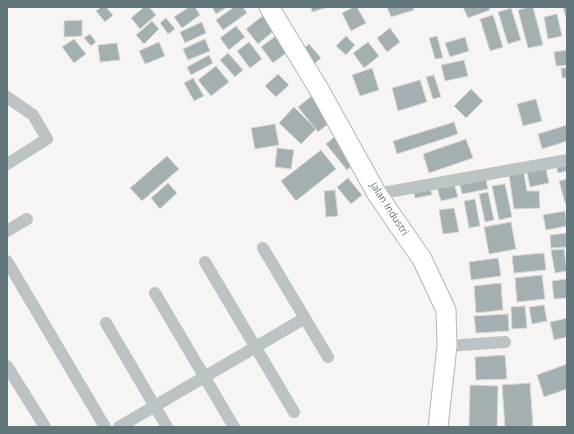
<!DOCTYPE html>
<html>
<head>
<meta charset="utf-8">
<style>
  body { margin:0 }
  #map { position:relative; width:574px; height:434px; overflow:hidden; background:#f6f5f3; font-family:"Open Sans",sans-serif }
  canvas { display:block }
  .frame { position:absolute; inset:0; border:8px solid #62777c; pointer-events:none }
</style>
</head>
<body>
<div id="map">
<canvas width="574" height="434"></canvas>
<div class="frame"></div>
</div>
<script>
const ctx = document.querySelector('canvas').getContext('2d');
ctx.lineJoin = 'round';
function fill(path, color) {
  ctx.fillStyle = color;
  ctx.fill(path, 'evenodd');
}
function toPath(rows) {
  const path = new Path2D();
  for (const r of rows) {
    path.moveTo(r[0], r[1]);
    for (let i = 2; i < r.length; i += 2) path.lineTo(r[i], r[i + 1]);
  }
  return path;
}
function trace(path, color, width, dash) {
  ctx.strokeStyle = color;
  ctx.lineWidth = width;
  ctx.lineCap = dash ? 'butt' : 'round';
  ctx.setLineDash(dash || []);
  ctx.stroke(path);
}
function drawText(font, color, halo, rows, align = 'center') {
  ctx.font = font + ' "Open Sans",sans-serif';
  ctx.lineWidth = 4;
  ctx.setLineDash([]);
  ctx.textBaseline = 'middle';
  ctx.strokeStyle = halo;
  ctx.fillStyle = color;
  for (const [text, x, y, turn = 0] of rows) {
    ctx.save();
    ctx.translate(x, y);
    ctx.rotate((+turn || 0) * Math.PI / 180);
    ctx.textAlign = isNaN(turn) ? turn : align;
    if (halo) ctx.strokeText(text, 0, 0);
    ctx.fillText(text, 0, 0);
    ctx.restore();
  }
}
const building = toPath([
  [101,7,106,7,113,15,105,22,96,11,101,7],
  [144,7,149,7,156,15,140,29,131,18,144,7],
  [189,7,195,7,200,15,182,28,174,17,189,7],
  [212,7,227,7,216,14,212,7],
  [234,7,243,7,247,13,223,30,216,20,234,7],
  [311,7,328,7,312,12,311,7],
  [354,7,357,7,366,23,351,31,342,13,354,7],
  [387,7,413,7,414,10,391,17,387,7],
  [463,7,489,7,490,10,468,18,463,7],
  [529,7,533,7,543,45,528,48,518,10,529,7],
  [567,7,567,21,563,8,567,7],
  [511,8,521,40,508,44,498,12,511,8],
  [265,14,276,29,258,44,246,29,265,14],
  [557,14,562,36,548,39,544,17,557,14],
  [493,15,503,47,490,51,480,19,493,15],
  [166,18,175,29,168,34,160,23,166,18],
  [82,20,82,36,64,37,64,21,82,20],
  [152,21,159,29,144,44,136,35,152,21],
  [202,22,206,33,185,43,180,32,202,22],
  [236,26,245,37,229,50,220,38,236,26],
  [390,28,400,42,387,52,377,38,390,28],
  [285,29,297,45,273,63,261,47,285,29],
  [90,34,96,42,91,46,84,38,90,34],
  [346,36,355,45,346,55,336,46,346,36],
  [437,36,443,58,435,59,429,38,437,36],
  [465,37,469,51,450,57,445,43,465,37],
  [74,39,86,54,74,63,62,47,74,39],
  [205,39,210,51,188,60,183,49,205,39],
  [159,42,165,56,145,64,139,51,159,42],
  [249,42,262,59,250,68,237,51,249,42],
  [368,42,379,56,364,68,353,53,368,42],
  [117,43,120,60,100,62,98,45,117,43],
  [309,44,321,58,306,71,294,57,309,44],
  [567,50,567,65,556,66,554,52,567,50],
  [228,53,243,70,235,77,220,60,228,53],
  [209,55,213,63,191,75,187,67,209,55],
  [464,60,468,76,445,81,441,65,464,60],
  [216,66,229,82,211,96,198,80,216,66],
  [372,68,379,90,360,96,352,75,372,68],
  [561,68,567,68,567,78,562,78,561,68],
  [278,74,289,85,276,97,265,86,278,74],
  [434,75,441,97,433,99,426,77,434,75],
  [193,78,204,96,194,101,184,83,193,78],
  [420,80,427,102,398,111,392,88,420,80],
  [471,89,483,101,466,118,454,106,471,89],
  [318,91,338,116,318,132,298,107,318,91],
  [536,99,542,121,523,126,517,104,536,99],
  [294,107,316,129,301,144,279,123,294,107],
  [454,122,458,134,397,154,393,141,454,122],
  [275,124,279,145,255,149,251,128,275,124],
  [567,125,567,141,542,149,538,134,567,125],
  [341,131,362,157,347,170,326,144,341,131],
  [466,139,473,158,429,173,423,154,466,139],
  [277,148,294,150,291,169,275,167,277,148],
  [321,150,336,169,296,201,281,181,321,150],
  [167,156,179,169,142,201,130,188,167,156],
  [567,157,567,171,558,173,555,160,567,157],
  [545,164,549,183,530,187,526,168,545,164],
  [484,171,488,189,462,194,458,176,484,171],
  [524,173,527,191,539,191,540,208,514,209,509,175,524,173],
  [348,178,362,195,351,204,337,187,348,178],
  [567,179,567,203,565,203,559,181,567,179],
  [453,180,458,197,441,201,436,184,453,180],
  [168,183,177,193,160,209,151,198,168,183],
  [429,184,432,195,415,198,413,187,429,184],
  [505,184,512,217,499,220,492,186,505,184],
  [335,190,338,216,326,217,324,191,335,190],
  [488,192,494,220,485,222,479,194,488,192],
  [475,199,480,226,469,228,464,201,475,199],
  [454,208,459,232,443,234,439,210,454,208],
  [565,211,567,226,546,230,543,215,565,211],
  [511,222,516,249,489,254,484,227,511,222],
  [567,233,567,247,551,248,550,235,567,233],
  [564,249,567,271,555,273,551,250,564,249],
  [544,253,546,270,514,273,512,256,544,253],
  [498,258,501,276,471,280,469,262,498,258],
  [542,275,545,299,517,302,515,278,542,275],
  [567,279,567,298,554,299,552,281,567,279],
  [501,283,503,310,476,313,474,286,501,283],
  [544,305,547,321,532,324,529,307,544,305],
  [525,306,527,328,512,329,511,307,525,306],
  [508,314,509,331,476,333,474,316,508,314],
  [567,318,567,337,554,340,550,322,567,318],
  [505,355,507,379,476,380,475,357,505,355],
  [567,364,567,389,544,397,537,375,567,364],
  [530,383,533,427,505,427,502,385,530,383],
  [470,385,498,386,497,427,469,427,470,385]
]);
fill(building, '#a4afb2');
trace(building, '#d7d7d5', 1);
const primary = toPath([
  [269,7,320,91,377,194,422,259,446,310,447,346,438,427]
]);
trace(primary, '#b0b7b9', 21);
trace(toPath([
  [7,97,33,115,47,139,7,164],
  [377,194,567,160],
  [7,231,27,219],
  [263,248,328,357],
  [7,261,105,427],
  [205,262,294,412],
  [155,293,234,427],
  [106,323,167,427],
  [447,346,505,342],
  [7,366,45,427],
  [119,427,305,318]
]), '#bcc3c4', 12);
trace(primary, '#fff', 19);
drawText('10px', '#62777c', '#fff', [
  ["Jalan Industri",389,209,57]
]);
</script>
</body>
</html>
